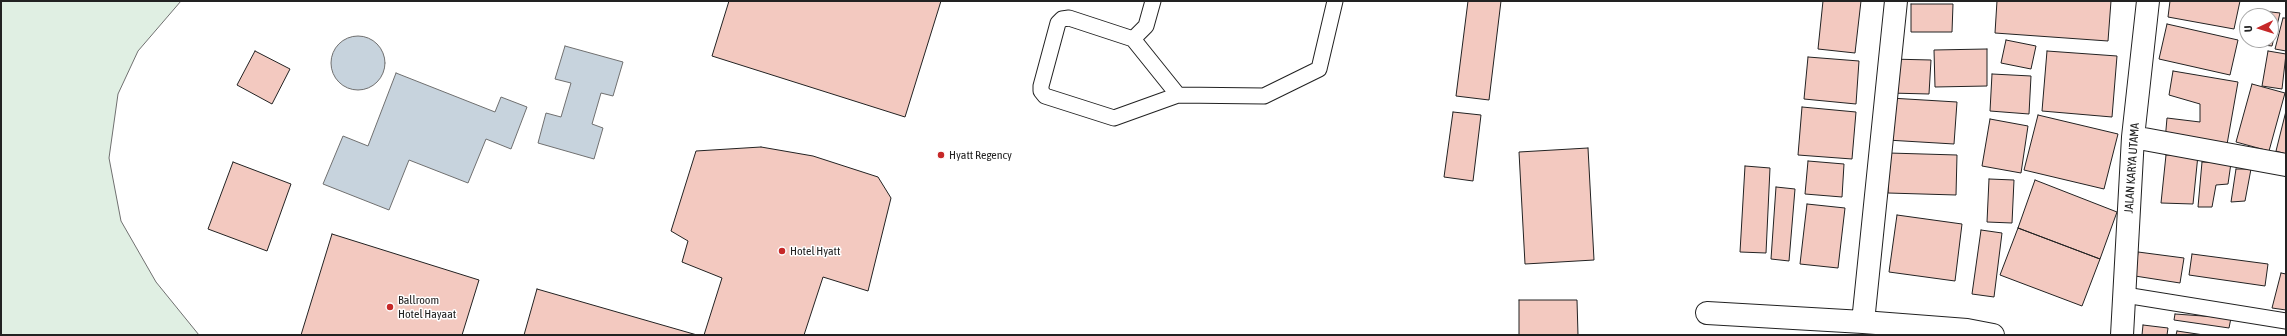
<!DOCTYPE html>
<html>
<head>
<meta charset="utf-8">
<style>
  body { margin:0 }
  #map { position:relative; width:2287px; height:336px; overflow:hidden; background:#fff; font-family:"Asap Condensed",sans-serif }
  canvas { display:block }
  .frame { position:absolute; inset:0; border:2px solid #222; pointer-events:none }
  .north { position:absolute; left:2239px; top:8px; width:40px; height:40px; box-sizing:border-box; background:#fff; border:1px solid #a7a7a7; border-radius:50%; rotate:266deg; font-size:11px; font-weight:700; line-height:16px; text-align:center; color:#222 }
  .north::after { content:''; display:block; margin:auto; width:14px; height:18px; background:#c62828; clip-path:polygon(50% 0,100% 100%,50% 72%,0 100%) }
</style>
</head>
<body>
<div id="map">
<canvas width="2287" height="336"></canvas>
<div class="frame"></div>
<div class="north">U</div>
</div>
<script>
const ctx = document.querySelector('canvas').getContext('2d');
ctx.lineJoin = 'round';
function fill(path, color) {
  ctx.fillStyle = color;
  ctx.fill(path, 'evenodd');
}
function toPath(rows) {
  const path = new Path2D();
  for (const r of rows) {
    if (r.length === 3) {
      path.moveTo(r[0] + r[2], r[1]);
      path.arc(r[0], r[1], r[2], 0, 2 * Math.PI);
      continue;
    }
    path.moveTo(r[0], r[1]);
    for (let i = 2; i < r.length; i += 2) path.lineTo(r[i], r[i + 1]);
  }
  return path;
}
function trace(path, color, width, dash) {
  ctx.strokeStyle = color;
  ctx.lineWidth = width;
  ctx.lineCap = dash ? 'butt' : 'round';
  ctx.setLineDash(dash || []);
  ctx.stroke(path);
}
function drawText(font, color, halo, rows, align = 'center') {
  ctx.font = font + ' "Asap Condensed",sans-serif';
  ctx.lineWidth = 3;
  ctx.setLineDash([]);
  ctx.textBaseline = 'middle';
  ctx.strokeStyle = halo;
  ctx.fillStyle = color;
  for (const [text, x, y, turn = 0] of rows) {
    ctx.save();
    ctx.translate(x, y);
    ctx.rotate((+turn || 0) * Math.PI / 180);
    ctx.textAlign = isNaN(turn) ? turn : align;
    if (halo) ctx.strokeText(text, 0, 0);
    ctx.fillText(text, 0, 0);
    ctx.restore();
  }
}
const green = toPath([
  [1,1,181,1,138,51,118,94,109,158,121,221,156,282,199,335,1,335,1,1]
]);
fill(green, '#e0efe3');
trace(green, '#6f6f6f', 1);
const water = toPath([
  [358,63,27],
  [565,46,623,62,613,96,601,93,592,124,603,128,594,159,538,143,546,113,561,117,571,83,555,79,565,46],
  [396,73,495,112,501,97,527,107,511,149,486,139,468,183,409,160,389,210,323,184,343,136,368,146,396,73]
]);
fill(water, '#c7d3dd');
trace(water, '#6f6f6f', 1);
const building = toPath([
  [729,1,941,1,905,117,712,56,729,1],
  [1468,1,1501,1,1489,100,1456,96,1468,1],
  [1823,1,1861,1,1855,53,1818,49,1823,1],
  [1997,1,2111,1,2108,41,1995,33,1997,1],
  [2170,1,2240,1,2234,29,2168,17,2170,1],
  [1911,4,1953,4,1952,32,1911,32,1911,4],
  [2263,11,2280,13,2272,46,2254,44,2255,40,2271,40,2271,16,2261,16,2263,11],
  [2283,18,2286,18,2286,51,2275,49,2283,18],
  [2167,24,2238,40,2230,75,2159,59,2167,24],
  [2006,40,2036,46,2031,69,2001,63,2006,40],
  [1987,49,1987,86,1935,87,1934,50,1987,49],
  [255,51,290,69,272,104,237,85,255,51],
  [2047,51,2117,56,2112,117,2042,111,2047,51],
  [2268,51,2286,54,2282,89,2262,86,2268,51],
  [1808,57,1859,61,1856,104,1804,99,1808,57],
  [1890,59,1931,60,1929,94,1890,93,1890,59],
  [2173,71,2238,82,2226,150,2165,141,2167,118,2200,122,2200,104,2169,95,2173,71],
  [1992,74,2031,76,2029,114,1990,111,1992,74],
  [2252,84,2285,93,2269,151,2236,142,2252,84],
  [1890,98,1957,102,1954,144,1887,140,1890,98],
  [1802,107,1856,112,1852,159,1798,155,1802,107],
  [2286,111,2286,154,2276,151,2286,111],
  [1453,112,1481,115,1473,181,1444,177,1453,112],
  [2038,115,2118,134,2104,189,2024,170,2038,115],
  [1990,119,2028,126,2021,173,1982,166,1990,119],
  [761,147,813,156,878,177,891,198,868,291,823,277,804,335,704,335,722,278,682,262,688,241,671,231,696,151,761,147],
  [1588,148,1594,260,1525,264,1519,152,1588,148],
  [1889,153,1957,155,1956,195,1888,193,1889,153],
  [2166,155,2198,155,2193,204,2161,203,2166,155],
  [1808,161,1844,164,1842,197,1805,194,1808,161],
  [233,162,291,184,267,251,208,229,233,162],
  [2202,162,2231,163,2228,184,2216,185,2212,207,2198,207,2202,162],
  [1745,166,1770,168,1766,253,1740,252,1745,166],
  [2236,169,2251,169,2245,201,2231,202,2236,169],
  [1989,179,2014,180,2012,223,1987,222,1989,179],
  [2035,180,2117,212,2100,259,2018,228,2035,180],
  [1776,187,1795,189,1789,261,1771,259,1776,187],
  [1807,204,1845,208,1838,268,1800,264,1807,204],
  [1897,215,1962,224,1955,281,1889,272,1897,215],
  [2018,228,2100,259,2082,306,2000,275,2018,228],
  [1981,230,2002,233,1994,297,1972,294,1981,230],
  [332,234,479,280,462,335,301,335,332,234],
  [2138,252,2184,258,2180,283,2135,276,2138,252],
  [2192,254,2268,264,2265,286,2189,275,2192,254],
  [2281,273,2286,274,2286,310,2272,308,2281,273],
  [537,289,697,335,524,335,537,289],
  [1519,300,1577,300,1578,335,1519,335,1519,300],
  [2175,314,2231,318,2229,328,2174,320,2175,314],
  [2143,325,2168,328,2167,335,2142,335,2143,325],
  [2177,331,2204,335,2176,335,2177,331]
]);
fill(building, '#f3c9c0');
trace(building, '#222', 1);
const service = toPath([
  [1153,1,1146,26,1133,39,1069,18,1062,19,1058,23,1041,86,1041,91,1045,96,1114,118,1178,95,1264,96,1319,69,1335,1],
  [1133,39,1178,95],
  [2125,295,2286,321]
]);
const minor = toPath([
  [2133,137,2286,165],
  [1707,313,1863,322,1967,330,1993,335],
  [1863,322,1896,1],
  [2122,335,2133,137,2148,1]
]);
trace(service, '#222', 17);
trace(minor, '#222', 24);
trace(service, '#fff', 15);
trace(minor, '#fff', 22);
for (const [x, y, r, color] of [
  [941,155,4,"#c62828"],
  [782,251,4,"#c62828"],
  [390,307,4,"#c62828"]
]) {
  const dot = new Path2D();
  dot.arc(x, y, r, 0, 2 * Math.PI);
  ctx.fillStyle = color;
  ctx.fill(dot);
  trace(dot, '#fff', 1.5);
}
drawText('12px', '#222', '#fff', [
  ["Hyatt Regency",949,155],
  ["Hotel Hyatt",790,251],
  ["Ballroom",398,300],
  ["Hotel Hayaat",398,314]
], 'left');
drawText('12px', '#222', '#fff', [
  ["JALAN KARYA UTAMA",2132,168,-86]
]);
</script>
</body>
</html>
